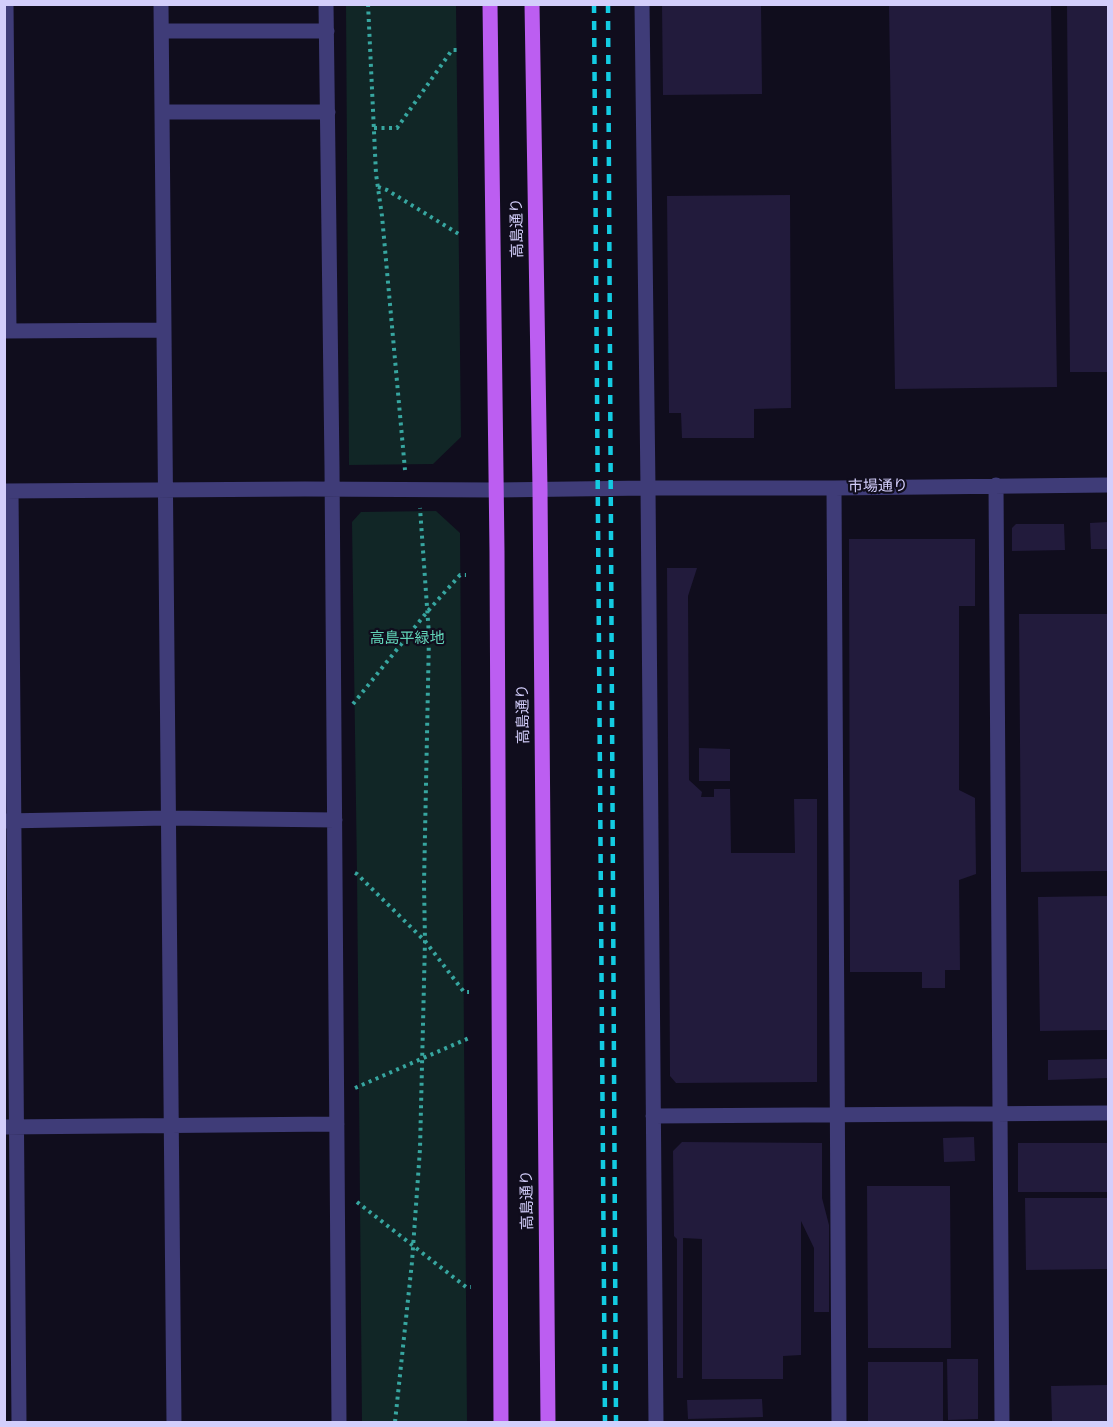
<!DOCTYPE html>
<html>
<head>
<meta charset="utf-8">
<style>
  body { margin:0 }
  #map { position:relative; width:1113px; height:1427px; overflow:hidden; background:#100d1d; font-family:Poppins,sans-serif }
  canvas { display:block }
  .frame { position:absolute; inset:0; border:6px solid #d3cefb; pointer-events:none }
</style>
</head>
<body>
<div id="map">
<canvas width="1113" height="1427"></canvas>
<div class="frame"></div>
</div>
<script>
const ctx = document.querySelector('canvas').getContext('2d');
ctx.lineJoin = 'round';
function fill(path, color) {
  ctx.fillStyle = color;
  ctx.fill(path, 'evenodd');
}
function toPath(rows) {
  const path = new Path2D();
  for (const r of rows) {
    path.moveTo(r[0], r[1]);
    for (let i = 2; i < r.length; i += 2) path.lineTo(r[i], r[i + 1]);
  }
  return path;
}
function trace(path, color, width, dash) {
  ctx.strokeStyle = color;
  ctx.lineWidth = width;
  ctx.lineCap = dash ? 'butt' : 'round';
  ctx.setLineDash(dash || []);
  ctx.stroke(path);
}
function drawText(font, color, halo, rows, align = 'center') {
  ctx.font = font + ' Poppins,"Noto Sans JP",sans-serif';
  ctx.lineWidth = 4.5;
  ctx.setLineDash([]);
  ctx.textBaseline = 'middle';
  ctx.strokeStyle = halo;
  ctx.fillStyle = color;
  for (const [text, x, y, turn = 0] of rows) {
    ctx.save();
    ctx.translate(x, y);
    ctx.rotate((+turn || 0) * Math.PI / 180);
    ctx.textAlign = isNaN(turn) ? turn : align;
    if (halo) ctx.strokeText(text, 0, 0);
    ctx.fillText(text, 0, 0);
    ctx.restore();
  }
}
fill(toPath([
  [346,5,456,5,461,437,433,464,349,465],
  [436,511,460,533,467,1422,362,1422,357,874,352,522,361,512]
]), '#112626');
fill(toPath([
  [662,4,761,4,762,94,663,95],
  [889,4,1051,4,1057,387,895,389],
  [1067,5,1108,5,1108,372,1070,372],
  [790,195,791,408,754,409,754,438,682,438,681,413,669,413,667,196],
  [1108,522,1108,549,1091,549,1090,523],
  [1016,524,1064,524,1065,550,1012,551,1012,528],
  [849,539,975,539,975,606,959,606,959,790,975,798,976,874,959,880,960,970,945,970,945,988,922,988,922,972,850,972],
  [667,568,697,568,688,596,689,780,702,792,701,797,714,797,714,789,730,789,731,853,795,853,794,799,817,799,817,1082,676,1083,670,1076],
  [1019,614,1108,614,1108,871,1021,872],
  [699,748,730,749,730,781,699,781],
  [1108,896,1108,1030,1040,1031,1038,897],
  [1108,1059,1108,1078,1048,1080,1048,1060],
  [974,1137,975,1161,944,1162,943,1138],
  [682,1142,822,1143,822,1198,829,1225,829,1312,814,1312,814,1248,801,1221,801,1355,783,1356,783,1379,702,1379,702,1239,683,1238,683,1378,677,1378,677,1239,674,1236,673,1151],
  [1018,1143,1108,1143,1108,1192,1018,1192],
  [867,1186,950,1186,951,1348,868,1348],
  [1025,1198,1108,1198,1108,1269,1026,1270],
  [947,1359,978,1359,978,1419,948,1420],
  [868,1362,943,1362,943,1422,868,1422],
  [1108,1385,1108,1422,1052,1422,1051,1386],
  [762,1399,763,1417,688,1419,687,1400]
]), '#221b3c');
trace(toPath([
  [368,4,376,174,382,216,405,470],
  [374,128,397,128,452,50,461,50],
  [378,187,387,190,462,236],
  [353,704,427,612,460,575,466,575],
  [355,873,357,874,425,941,464,992,469,992],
  [355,1088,469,1038],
  [357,1202,466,1287,471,1287],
  [395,1422,412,1262,420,1149,425,941,424,884,429,635,420,508]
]), '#37a6a0', 4, [3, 4.5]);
trace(toPath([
  [6,4,9,331],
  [161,4,174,1422],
  [326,4,332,467,339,1422],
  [642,4,648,488,656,1422],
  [162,31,327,31],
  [162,112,328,112],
  [4,331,164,330],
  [996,485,1002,1422],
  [834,488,839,1422],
  [4,491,305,489,496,490,648,488,834,488,1108,485],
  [11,491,19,1422],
  [4,821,168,818,335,820],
  [653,1116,1108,1113],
  [4,1127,337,1124]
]), '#3f3c78', 15);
trace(toPath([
  [490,4,497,551,501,1422],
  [532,4,540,489,548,1422]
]), '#bc5ef1', 15);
trace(toPath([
  [594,4,605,1422],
  [608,4,616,1422]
]), '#13cbe2', 4.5, [9, 8]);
drawText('15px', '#d3cefb', '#100d1d', [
  ["高島通り",518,228,-91],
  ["市場通り",878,487,-1],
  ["高島通り",524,714,-91],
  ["高島通り",528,1200,-91]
]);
drawText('15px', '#61d4b8', '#100d1d', [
  ["高島平緑地",407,639]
]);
</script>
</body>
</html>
